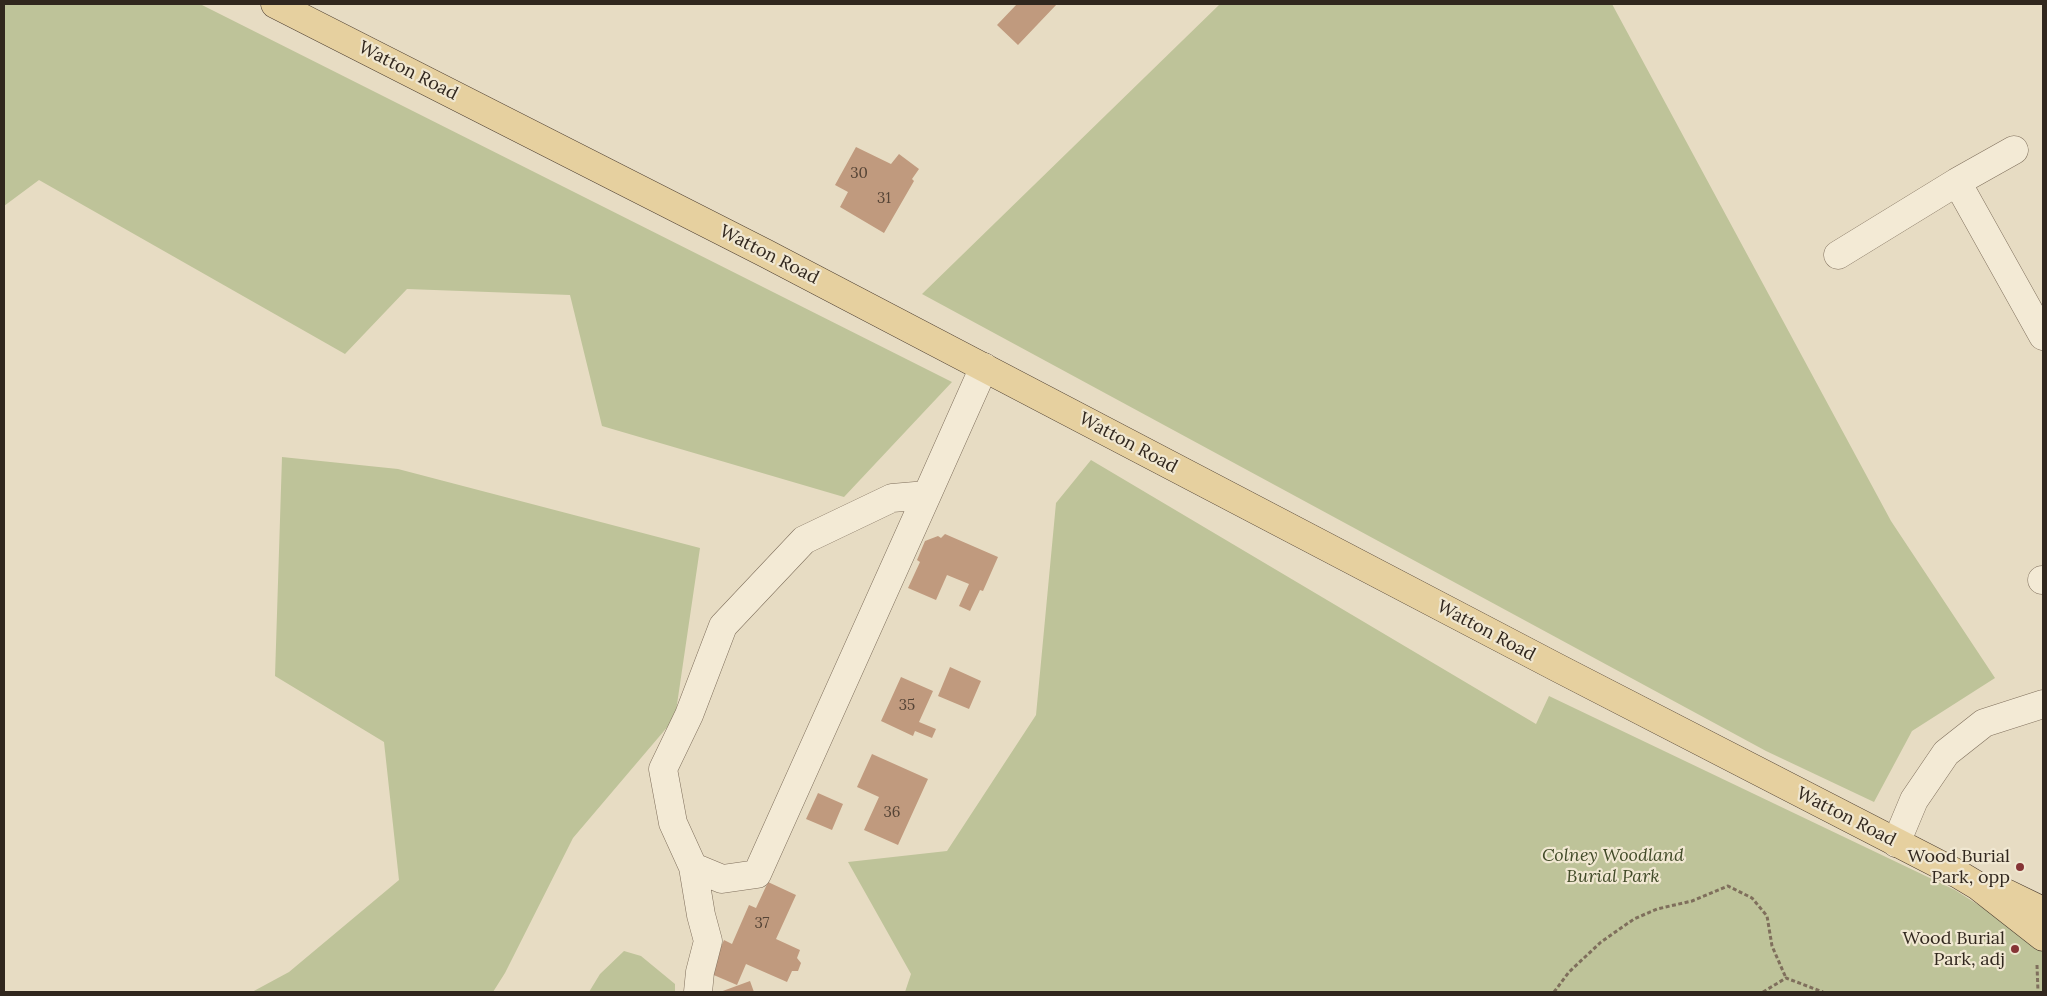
<!DOCTYPE html>
<html>
<head>
<meta charset="utf-8">
<style>
  body { margin:0 }
  #map { position:relative; width:2047px; height:996px; overflow:hidden; background:#e7dcc3; font-family:Lora,serif }
  canvas { display:block }
  .frame { position:absolute; inset:0; border:5px solid #31271e; pointer-events:none }
</style>
</head>
<body>
<div id="map">
<canvas width="2047" height="996"></canvas>
<div class="frame"></div>
</div>
<script>
const ctx = document.querySelector('canvas').getContext('2d');
ctx.lineJoin = 'round';
function fill(path, color) {
  ctx.fillStyle = color;
  ctx.fill(path, 'evenodd');
}
function toPath(rows) {
  const path = new Path2D();
  for (const r of rows) {
    path.moveTo(r[0], r[1]);
    for (let i = 2; i < r.length; i += 2) path.lineTo(r[i], r[i + 1]);
  }
  return path;
}
function trace(path, color, width, dash) {
  ctx.strokeStyle = color;
  ctx.lineWidth = width;
  ctx.lineCap = dash ? 'butt' : 'round';
  ctx.setLineDash(dash || []);
  ctx.stroke(path);
}
function drawText(font, color, halo, rows, align = 'center') {
  ctx.font = font + ' Lora,serif';
  ctx.lineWidth = 4.5;
  ctx.setLineDash([]);
  ctx.textBaseline = 'middle';
  ctx.strokeStyle = halo;
  ctx.fillStyle = color;
  for (const [text, x, y, turn = 0] of rows) {
    ctx.save();
    ctx.translate(x, y);
    ctx.rotate((+turn || 0) * Math.PI / 180);
    ctx.textAlign = isNaN(turn) ? turn : align;
    if (halo) ctx.strokeText(text, 0, 0);
    ctx.fillText(text, 0, 0);
    ctx.restore();
  }
}
fill(toPath([
  [4,4,200,4,952,382,844,497,602,426,570,295,407,289,345,354,39,180,4,206],
  [1220,4,1612,4,1891,521,1995,678,1912,731,1874,802,1766,751,922,294],
  [282,457,398,469,700,548,675,718,573,838,505,973,493,992,252,992,289,972,399,880,384,742,275,676],
  [1091,460,1536,724,1549,696,1955,890,2043,946,2043,992,905,992,911,974,848,862,947,851,1036,715,1056,503],
  [624,951,641,956,675,984,675,992,589,992,600,974]
]), '#bec399');
fill(toPath([
  [1017,4,1057,4,1018,45,997,25],
  [856,147,891,164,899,154,919,169,912,179,914,181,884,233,840,207,848,192,835,185],
  [945,534,998,557,983,591,980,590,970,611,959,606,969,584,947,575,936,600,908,588,920,562,917,560,925,541,938,536,941,538],
  [950,667,981,681,969,709,938,696],
  [901,677,933,691,919,722,936,729,932,738,915,731,913,736,881,721],
  [872,754,928,779,898,845,864,830,879,797,857,787],
  [818,793,843,804,832,830,806,819],
  [768,882,796,895,776,939,800,950,797,958,801,963,798,971,792,971,787,982,746,964,737,985,709,973,724,940,732,944,749,905,756,908],
  [750,981,754,992,720,992]
]), '#c09a7e');
const minor = toPath([
  [1957,182,2014,150],
  [1838,255,1957,182,2043,336],
  [927,495,892,498,804,540,723,626,689,715,663,769,673,823,693,867,722,879,757,874,927,495,984,367],
  [2042,580,2043,580],
  [1896,843,1914,800,1946,753,1984,723,2043,704],
  [693,867,701,915,708,941,700,972,698,992]
]);
const major = toPath([
  [275,4,765,253,1558,668,1958,874,1978,886,2043,937],
  [2006,893,2043,911]
]);
trace(minor, '#7f6f5c', 29);
trace(major, '#4d3e30', 29);
trace(toPath([
  [2037,965,2038,992],
  [1554,992,1569,972,1601,942,1634,919,1657,909,1692,901,1728,886,1752,898,1767,916,1772,946,1786,978],
  [1763,992,1786,978,1823,992]
]), '#7f6f5c', 3, [4, 2.5]);
trace(minor, '#f3ead5', 28);
trace(major, '#e6d09f', 28);
for (const [x, y, r, color] of [
  [2020,867,5,"#863435"],
  [2015,949,5,"#863435"]
]) {
  const dot = new Path2D();
  dot.arc(x, y, r, 0, 2 * Math.PI);
  ctx.fillStyle = color;
  ctx.fill(dot);
  trace(dot, '#f0e7d1', 2);
}
drawText('15px', '#554436', null, [
  ["30",859,174],
  ["31",884,199],
  ["35",907,706],
  ["36",892,813],
  ["37",762,924]
]);
drawText('18px', '#31271e', '#f0e7d1', [
  ["Watton Road",408,71,27],
  ["Watton Road",769,255,27],
  ["Watton Road",1128,443,28],
  ["Watton Road",1486,631,28],
  ["Watton Road",1846,817,27]
]);
drawText('italic 18px', '#424b28', '#f0e7d1', [
  ["Colney Woodland",1613,856],
  ["Burial Park",1613,877]
]);
drawText('18px', '#31271e', '#f0e7d1', [
  ["Wood Burial",2010,857],
  ["Park, opp",2010,878],
  ["Wood Burial",2005,939],
  ["Park, adj",2005,960]
], 'right');
</script>
</body>
</html>
